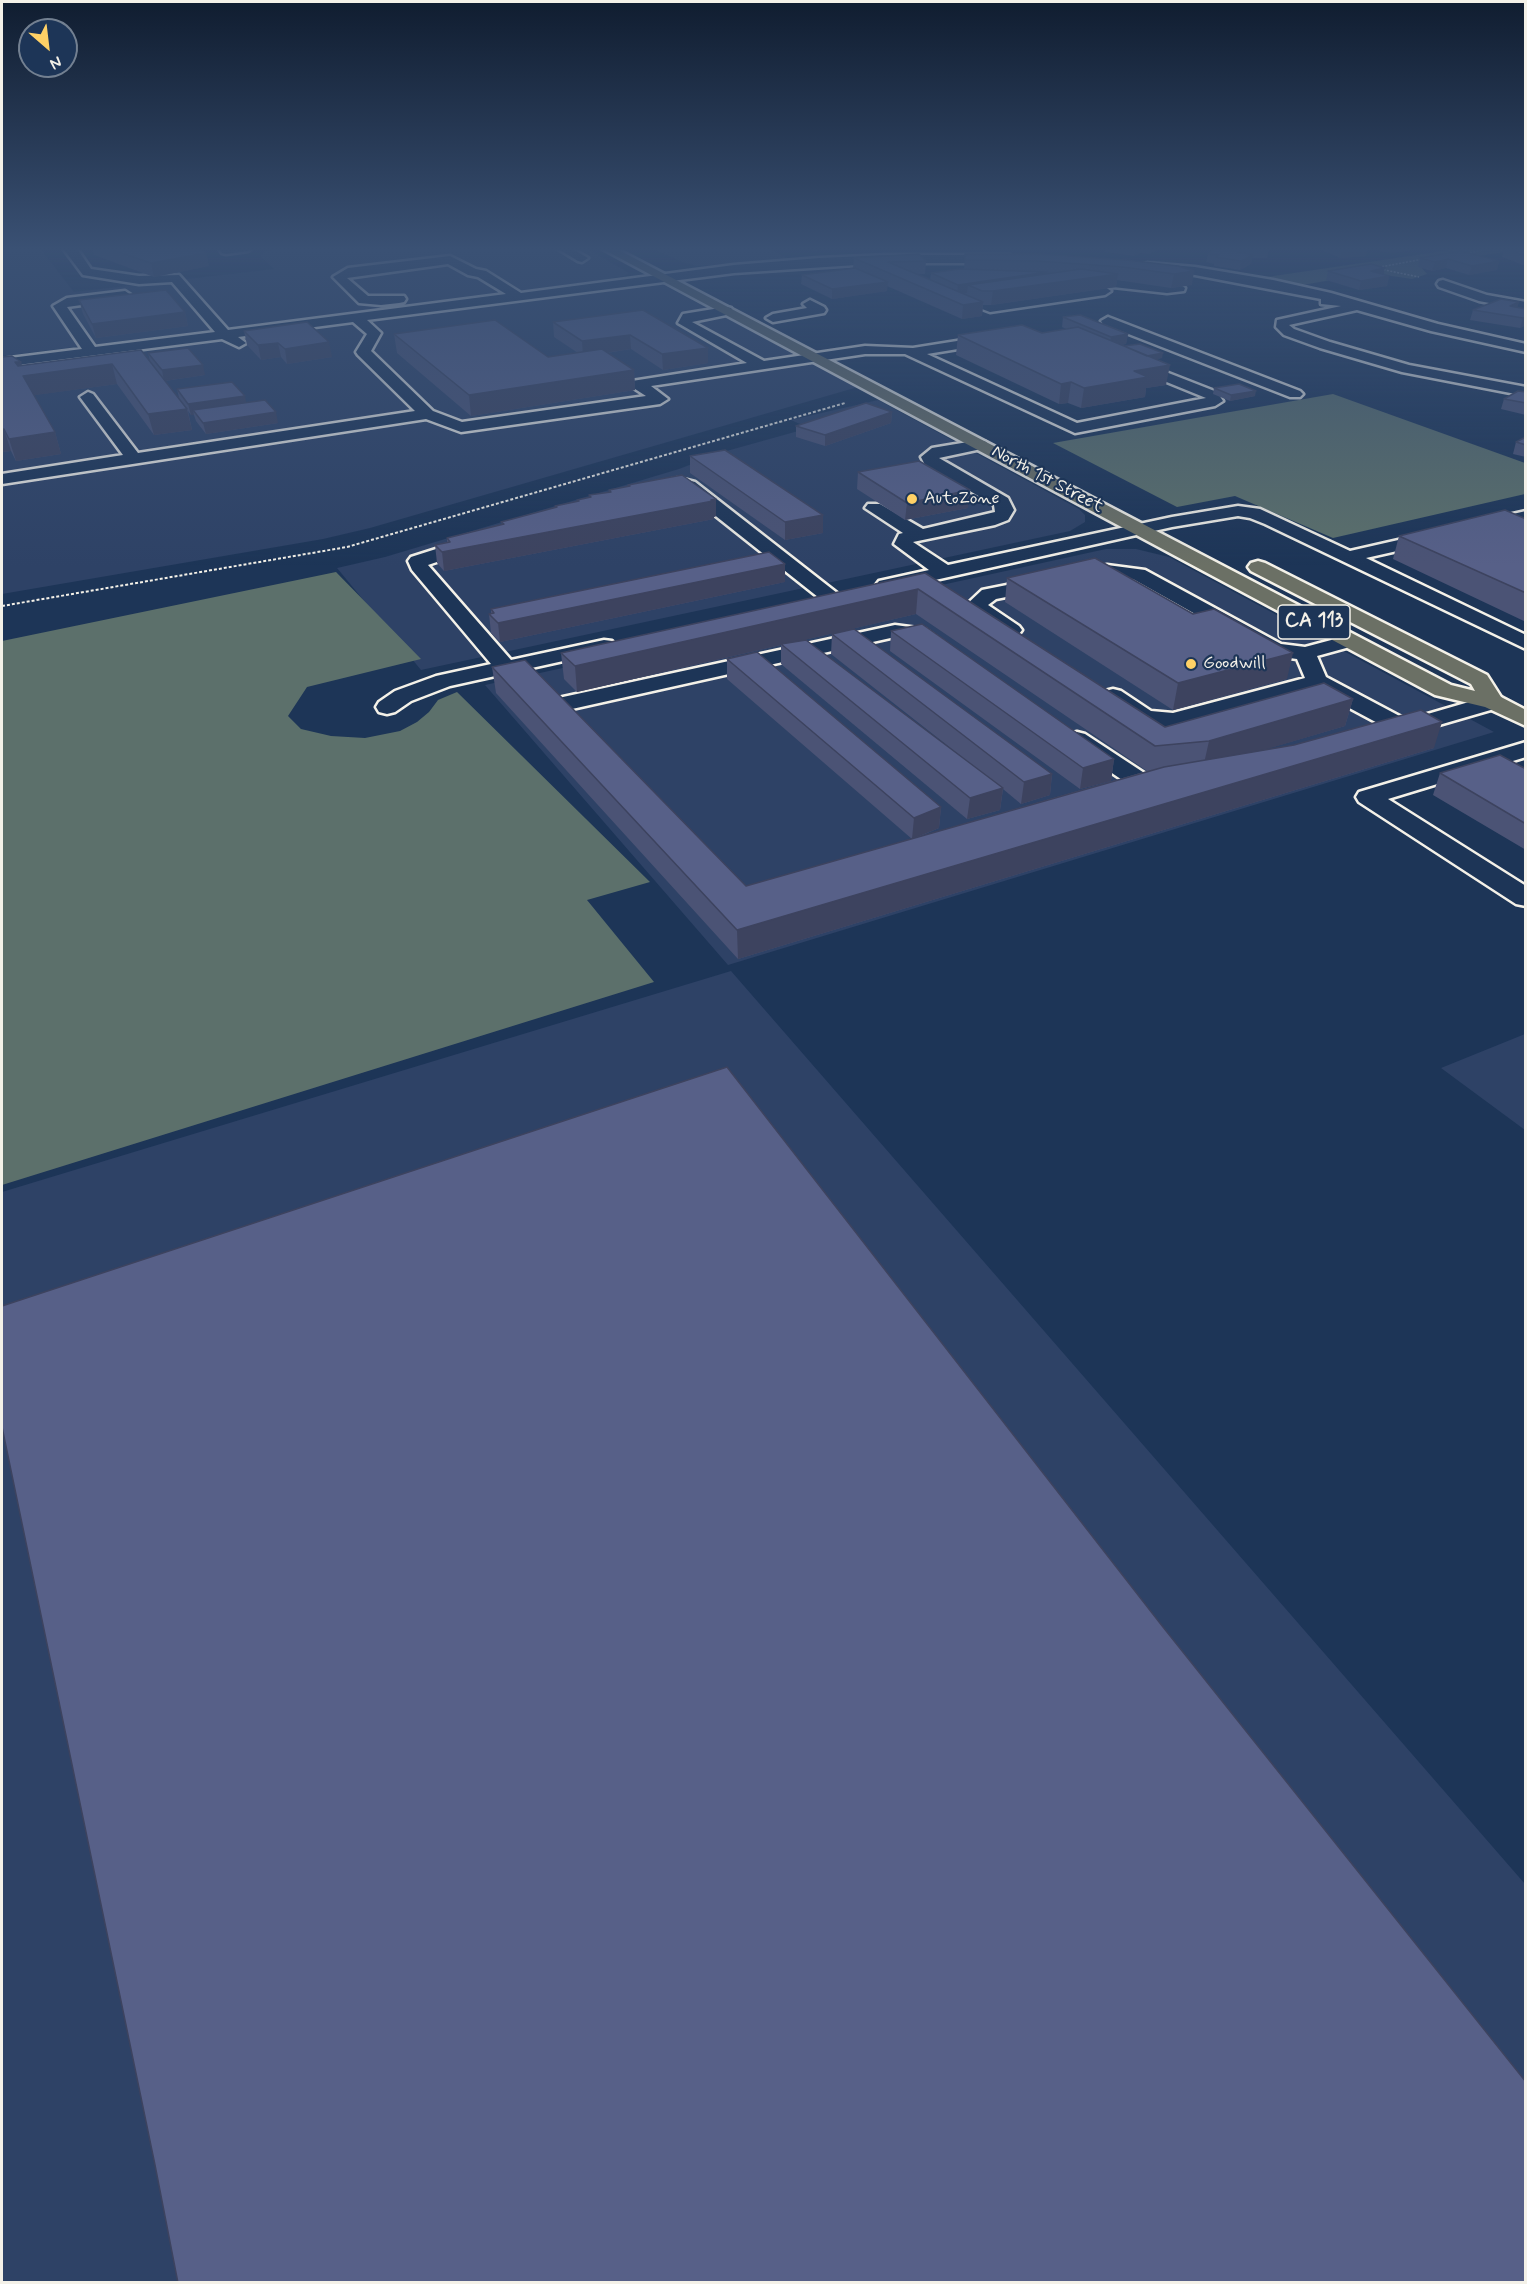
<!DOCTYPE html>
<html>
<head>
<meta charset="utf-8">
<style>
  body { margin:0 }
  #map { position:relative; width:1527px; height:2284px; overflow:hidden; background:#1d3557; font-family:Mynerve,sans-serif }
  canvas { display:block }
  .frame { position:absolute; inset:0; border:3px solid #f4f1e8; pointer-events:none }
  .north { position:absolute; left:18px; top:18px; width:60px; height:60px; box-sizing:border-box; background:#1d3557; border:2px solid #738091; border-radius:50%; rotate:152deg; font-size:16px; font-weight:700; line-height:24px; text-align:center; color:#f4f1e8 }
  .north::after { content:''; display:block; margin:auto; width:21px; height:27px; background:#ffd166; clip-path:polygon(50% 0,100% 100%,50% 72%,0 100%) }
</style>
</head>
<body>
<div id="map">
<canvas width="1527" height="2284"></canvas>
<div class="frame"></div>
<div class="north">N</div>
</div>
<script>
const ctx = document.querySelector('canvas').getContext('2d');
ctx.lineJoin = 'round';
function fill(path, color) {
  ctx.fillStyle = color;
  ctx.fill(path, 'evenodd');
}
function toPath(rows) {
  const path = new Path2D();
  for (const r of rows) {
    path.moveTo(r[0], r[1]);
    for (let i = 2; i < r.length; i += 2) path.lineTo(r[i], r[i + 1]);
  }
  return path;
}
function trace(path, color, width, dash) {
  ctx.strokeStyle = color;
  ctx.lineWidth = width;
  ctx.lineCap = dash ? 'butt' : 'round';
  ctx.setLineDash(dash || []);
  ctx.stroke(path);
}
function drawText(font, color, halo, rows, align = 'center') {
  ctx.font = font + ' Mynerve,sans-serif';
  ctx.lineWidth = 4.5;
  ctx.setLineDash([]);
  ctx.textBaseline = 'middle';
  ctx.strokeStyle = halo;
  ctx.fillStyle = color;
  for (const [text, x, y, turn = 0] of rows) {
    ctx.save();
    ctx.translate(x, y);
    ctx.rotate((+turn || 0) * Math.PI / 180);
    ctx.textAlign = isNaN(turn) ? turn : align;
    if (halo) ctx.strokeText(text, 0, 0);
    ctx.fillText(text, 0, 0);
    ctx.restore();
  }
}
fill(toPath([
  [2,247,39,247,74,292,274,269,260,256,266,251,290,247,584,247,629,273,624,276,602,280,491,295,2,356],
  [649,247,766,247,791,260,697,266,682,262],
  [658,282,858,387,370,528,323,539,2,594,2,367],
  [878,400,1079,509,1085,515,1085,522,1070,531,421,670,337,568,385,557,679,469,723,452,809,428,791,420],
  [1106,549,1136,549,1169,557,1494,732,728,965,485,685],
  [731,971,1525,1884,1525,2282,2,2282,2,1192],
  [1525,1034,1525,1130,1441,1068]
]), '#2e4266');
fill(toPath([
  [1470,247,1525,247,1525,249,1419,265,1427,274,1412,279,1371,273,1297,286,1260,278],
  [1333,394,1525,463,1525,494,1333,538,1235,496,1177,507,1053,443],
  [336,572,421,659,307,687,288,716,301,729,331,736,365,738,400,731,417,722,429,712,438,700,457,692,650,882,587,900,654,982,2,1185,2,641]
]), '#5c706b');
const minor = toPath([
  [62,247,76,247,91,269,139,276,179,275,228,330,506,294,478,277,468,275,448,264,347,278,368,296,404,296,406,299,404,302,399,303,381,305,359,303,333,277,348,268,450,256,476,269,486,271,521,293,734,265,819,258,887,255,1010,255,1016,259,1010,263,887,263,734,273,367,320,381,333,371,351,433,411,462,422,646,396,632,387,629,384,632,381,747,363,678,323,683,314,726,307,731,308,733,311,731,314,692,322,764,361,865,346,913,348,1001,334,1006,335,1008,338,1006,341,1001,342,927,354,1077,423,1206,398,1120,363,1118,360,1125,356,1217,392,1223,401,1215,406,1075,433,905,354,865,354,651,386,668,399,660,404,461,432,426,419,2,484,2,474,123,455,80,397,88,392,93,394,138,453,415,411,358,355,356,352,367,334,353,322,238,337,246,343,239,347,222,339,2,367,2,359,82,349,53,306,67,298,125,291,131,295,125,299,67,307,95,347,215,332,172,282,139,284,83,275,62,247],
  [218,247,254,247,248,251,226,254,222,253,218,247],
  [555,247,569,247,588,258,582,262,578,261,555,247],
  [1148,263,1195,267,1273,280,1331,293,1438,324,1526,344,1526,352,1431,331,1357,310,1289,325,1294,329,1330,342,1409,365,1526,387,1526,396,1402,372,1320,348,1284,335,1276,327,1277,320,1341,306,1321,304,1321,299,1195,275,1144,270,1144,264,1148,263],
  [1072,275,1167,285,1179,284,1185,288,1184,291,1167,293,1068,282,1066,279,1068,276,1072,275],
  [1443,280,1487,295,1526,302,1526,310,1479,301,1439,287,1437,284,1439,281,1443,280],
  [942,285,991,304,1105,287,1111,291,1105,295,990,312,937,292,936,289,942,285],
  [810,300,824,307,826,310,824,313,773,322,766,318,773,314,807,308,803,304,810,300],
  [1108,317,1300,391,1303,394,1300,397,1290,397,1103,324,1101,321,1108,317],
  [980,440,986,442,988,445,986,448,939,458,1008,498,1014,510,1008,520,995,525,913,542,948,565,1172,517,1238,506,1260,509,1350,551,1526,511,1526,522,1366,558,1526,635,1526,649,1265,524,1250,518,1238,516,1172,527,886,591,879,589,876,585,879,581,929,570,894,544,899,534,903,533,865,508,868,504,880,504,923,529,995,512,994,505,925,465,921,457,932,448,980,440],
  [679,478,695,482,837,593,840,597,837,601,823,601,683,490,673,487,670,483,673,479,679,478],
  [480,535,487,537,489,541,487,545,428,565,511,660,604,640,612,641,615,646,612,651,604,652,450,686,411,701,395,712,387,714,379,712,376,707,379,702,395,691,436,676,491,664,412,570,408,561,411,557,480,535],
  [1107,565,1145,570,1281,644,1305,647,1350,635,1357,637,1361,641,1357,645,1317,656,1326,677,1407,720,1493,695,1501,697,1504,702,1501,707,1394,738,1386,736,1382,731,1385,727,1314,689,1173,727,1145,724,1137,722,1105,701,1102,696,1105,691,1113,689,1121,691,1151,711,1173,713,1305,678,1297,659,1268,655,1133,579,1107,577,996,599,988,605,1019,626,1022,630,1019,634,1012,636,1005,634,965,606,982,590,1107,565],
  [895,625,925,629,943,642,939,646,932,648,913,639,895,637,563,711,555,709,552,704,555,699,563,697,895,625],
  [1077,732,1085,734,1158,782,1161,787,1158,792,1149,794,1140,792,1069,744,1065,739,1069,734,1077,732],
  [1526,742,1526,757,1388,799,1526,886,1526,906,1516,904,1359,802,1356,797,1359,792,1526,742]
]);
const major = toPath([
  [599,247,613,247,1451,685,1475,691,1471,684,1251,571,1248,567,1251,563,1258,561,1265,563,1487,675,1501,697,1526,710,1526,726,1485,707,1435,695,599,247]
]);
trace(minor, '#f4f1e8', 5);
trace(major, '#f4f1e8', 5);
trace(toPath([
  [1463,254,1498,247],
  [1375,268,1423,259],
  [1380,269,1419,277]
]), '#f4f1e8', 1.5, [2, 1.5]);
trace(toPath([
  [2,606,347,547,845,403]
]), '#f4f1e8', 2, [3, 2]);
fill(minor, '#1d3557');
fill(major, '#6b7065');
fill(toPath([
  [92,247,210,247,211,249,200,251,206,253,209,266,154,277,94,255],
  [706,247,751,247,751,249,720,253],
  [794,247,830,247,816,251],
  [876,247,902,247,902,248,878,249],
  [969,247,1007,247,1007,249],
  [1106,247,1158,247,1157,250,1150,254,1140,253,1134,256,1105,252],
  [1221,247,1270,247,1267,258,1252,258,1251,264,1240,270,1214,266,1214,264,1206,262,1208,254,1220,249],
  [1322,247,1441,247,1422,249,1414,247,1413,250,1390,253,1367,248,1366,256,1340,258,1322,250],
  [1526,247,1526,266,1502,257,1504,248],
  [965,254,1178,266,1192,285,1171,288,1117,280,1116,287,991,305,983,305,982,316,962,319,887,286,887,291,832,299,801,284,802,275,853,268,854,258,926,261,925,274,917,274,930,280,931,273,964,270],
  [1420,258,1499,261,1497,270,1469,275,1446,268,1432,271,1418,267],
  [1328,271,1384,275,1389,276,1387,286,1359,290,1326,280],
  [79,300,185,312,188,326,96,338,83,314],
  [1519,302,1517,307,1526,309,1526,325,1520,328,1470,320,1473,310],
  [1063,317,1128,334,1126,344,1121,345,1162,358,1156,359,1166,385,1146,388,1145,397,1081,408,1068,403,1059,404,956,355,958,335,1042,333,1066,329,1062,327],
  [553,322,708,348,708,363,663,370,631,349,607,353,634,370,635,390,471,416,397,353,394,334,548,357,578,353,554,337],
  [244,331,332,357,287,364,281,357,261,360,247,345],
  [148,353,205,375,165,381,179,398,177,389,246,402,278,423,206,434,196,421,194,415,191,415,188,411,192,430,154,435,117,384,34,395,55,432,61,454,16,461,11,451,2,452,2,357,22,366,150,361],
  [1214,388,1255,396,1230,401,1213,394],
  [1526,392,1526,415,1501,409,1504,399],
  [892,412,891,423,825,446,796,437,796,426],
  [1526,437,1526,457,1513,454,1516,442],
  [690,456,823,515,823,533,785,540,690,473],
  [858,472,968,508,905,520,857,489],
  [628,485,716,499,716,516,714,517,714,519,444,571,437,563,435,545,447,542,447,538,502,524,501,522,555,508,555,506,577,502,577,500,590,497,589,495,609,492,609,490,628,486],
  [1526,519,1526,622,1393,559,1399,536],
  [925,573,1165,727,1353,699,1345,726,1266,749,1434,748,738,959,496,693,492,667,746,886,912,839,727,679,727,659,941,807,939,828,918,837,1147,771,916,614,799,641,990,779,831,654,832,634,1052,774,1050,795,1021,804,1003,789,1000,810,967,819,781,664,781,645,577,692,564,679,561,653],
  [1007,578,1287,679,1173,710,1005,602],
  [785,582,500,642,491,633,489,614,491,614,491,609],
  [891,631,1114,759,1111,781,1080,789,890,651],
  [1526,769,1526,850,1433,795,1440,773]
]), '#4b5375');
fill(toPath([
  [180,247,210,247,211,249,182,254],
  [720,247,751,247,751,249,720,253],
  [816,247,830,247,816,251],
  [1136,247,1141,247,1140,253,1134,256],
  [1151,247,1158,247,1157,250,1150,254],
  [1368,247,1366,256,1340,258,1342,249],
  [1391,247,1414,247,1413,250,1390,253],
  [1423,247,1441,247,1422,249],
  [206,253,209,266,154,277,151,263],
  [1253,255,1251,264,1240,270,1241,261],
  [1448,259,1446,268,1432,271,1435,262],
  [1499,261,1497,270,1469,275,1472,266],
  [1385,268,1383,277,1389,276,1387,286,1359,290,1361,281,1371,271],
  [1194,271,1192,285,1171,288,1174,274],
  [1047,272,1046,282,968,285,967,293,957,294,958,285],
  [1118,274,1116,287,991,305,993,291],
  [888,282,887,291,832,299,832,289],
  [983,302,982,316,962,319,963,305],
  [1519,302,1516,312,1510,306],
  [185,312,188,326,96,338,92,324],
  [1526,317,1526,325,1520,328,1523,318],
  [1128,334,1126,344,1109,347,1111,337],
  [630,335,631,349,583,356,582,341],
  [329,342,332,357,287,364,285,349],
  [278,343,281,357,261,360,258,345],
  [708,348,708,363,663,370,662,354],
  [1163,353,1162,358,1142,362,1142,356],
  [15,362,21,362,25,375,112,364,117,384,29,396],
  [203,365,205,375,164,381,162,370],
  [1170,365,1166,385,1146,388,1145,397,1081,408,1084,388,1134,371],
  [634,370,635,390,471,416,469,395],
  [1071,382,1068,403,1059,404,1061,384],
  [1256,391,1255,396,1230,401,1231,395],
  [245,396,247,407,193,410,194,415,191,415,188,404],
  [187,409,192,430,154,435,148,414],
  [276,412,278,423,206,434,203,423],
  [892,412,891,423,825,446,825,435],
  [4,429,11,451,2,452,2,430],
  [55,432,61,454,16,461,9,439],
  [970,490,968,508,905,520,907,503],
  [716,499,716,516,714,517,714,519,444,571,442,552],
  [823,515,823,533,785,540,785,522],
  [785,564,785,582,500,642,498,623],
  [918,589,916,614,783,645,781,644,781,645,577,692,575,666],
  [1293,653,1287,679,1173,710,1178,683],
  [1353,699,1345,726,1203,768,1209,741],
  [1442,722,1434,748,738,959,737,930],
  [1114,759,1111,781,1080,789,1083,768],
  [1052,774,1050,795,1021,804,1024,782],
  [1003,788,1000,810,967,819,970,798],
  [941,807,939,828,912,839,914,818]
]), '#3d435f');
const building = toPath([
  [104,247,191,247,206,253,151,263,104,247],
  [1236,247,1264,247,1263,247,1269,249,1246,250,1236,247],
  [1337,247,1368,247,1342,249,1337,247],
  [1517,247,1526,247,1526,256,1504,248,1517,247],
  [1217,248,1253,255,1241,261,1215,257,1219,255,1208,254,1217,248],
  [1461,251,1499,261,1472,266,1448,259,1435,262,1420,258,1461,251],
  [919,254,926,261,888,262,983,302,963,305,854,258,919,254],
  [965,254,1040,254,1126,260,1178,266,1194,271,1174,274,1123,267,1037,261,965,260,965,254],
  [1371,264,1385,268,1371,271,1389,276,1361,281,1328,271,1371,264],
  [855,268,888,282,832,289,802,275,855,268],
  [960,269,1047,272,958,285,931,273,960,269],
  [1081,269,1118,274,993,291,982,291,968,285,1081,269],
  [166,290,185,312,92,324,79,300,166,290],
  [1501,299,1519,302,1510,306,1526,309,1526,317,1523,318,1473,310,1501,299],
  [643,310,708,348,662,354,630,335,582,341,553,322,643,310],
  [1080,315,1128,334,1111,337,1063,317,1080,315],
  [495,320,548,357,602,349,634,370,469,395,394,334,495,320],
  [307,322,329,342,285,349,278,343,258,345,244,331,307,322],
  [1022,325,1042,333,1078,327,1170,365,1134,371,1148,377,1084,388,1071,382,1061,384,958,335,1022,325],
  [1140,344,1163,353,1147,356,1124,346,1140,344],
  [188,348,203,365,162,370,148,353,188,348],
  [141,350,187,409,148,414,112,364,23,376,55,432,9,439,4,429,2,430,2,357,12,356,21,362,15,362,18,366,141,350],
  [232,382,245,396,188,404,177,389,232,382],
  [1239,384,1256,391,1231,395,1214,388,1239,384],
  [1518,391,1526,392,1526,403,1504,399,1518,391],
  [265,400,276,412,203,423,193,410,265,400],
  [866,403,892,412,825,435,796,426,866,403],
  [1526,437,1526,445,1516,442,1526,437],
  [725,450,823,515,785,522,690,456,725,450],
  [919,461,970,490,907,503,858,472,919,461],
  [682,475,716,499,711,500,713,501,442,552,435,545,450,542,447,538,504,524,501,522,557,507,555,506,579,501,577,500,591,497,589,495,611,492,609,490,630,486,628,485,682,475],
  [1505,510,1526,519,1526,593,1399,536,1505,510],
  [769,552,785,564,498,623,489,614,494,613,491,609,769,552],
  [1095,558,1193,614,1214,609,1293,653,1178,683,1007,578,1095,558],
  [925,573,1165,727,1324,683,1353,699,1209,741,1155,746,918,589,575,666,561,653,925,573],
  [922,624,1114,759,1083,768,891,631,922,624],
  [854,629,1052,774,1024,782,832,634,854,629],
  [806,640,1003,788,970,798,781,644,806,640],
  [757,652,941,807,914,818,727,659,757,652],
  [525,660,746,886,1164,767,1294,745,1421,710,1442,722,737,930,492,667,525,660],
  [1500,755,1526,769,1526,824,1440,773,1500,755],
  [727,1067,1163,1627,1526,2082,1526,2283,178,2283,155,2165,2,1427,2,1306,727,1067]
]);
fill(building, '#576088');
trace(building, '#3d435f', 1.5);
const sky = ctx.createLinearGradient(0, 0, 0, 566);
sky.addColorStop(0, '#101d30');
sky.addColorStop(0.44, '#3a5174');
sky.addColorStop(1, '#3a517400');
ctx.fillStyle = sky;
ctx.fillRect(0, 0, 1527, 566);
for (const [x, y, r, color] of [
  [912,499,6,"#ffd166"],
  [1191,664,6,"#ffd166"]
]) {
  const dot = new Path2D();
  dot.arc(x, y, r, 0, 2 * Math.PI);
  ctx.fillStyle = color;
  ctx.fill(dot);
  trace(dot, '#1d3557', 2);
}
drawText('18px', '#f4f1e8', '#1d3557', [
  ["North 1st Street",1047,480,28]
]);
drawText('18px', '#f4f1e8', '#1d3557', [
  ["AutoZone",924,499],
  ["Goodwill",1203,664]
], 'left');
for (const [x, y, w] of [
  [1314,622,72]
]) {
  const box = new Path2D();
  box.roundRect(x - w / 2, y - 17, w, 34, 4.5);
  ctx.fillStyle = '#1d3557';
  ctx.fill(box);
  trace(box, '#f4f1e8', 1.5);
}
drawText('bold 20px', '#f4f1e8', null, [
  ["CA 113",1314,622]
]);
</script>
</body>
</html>
